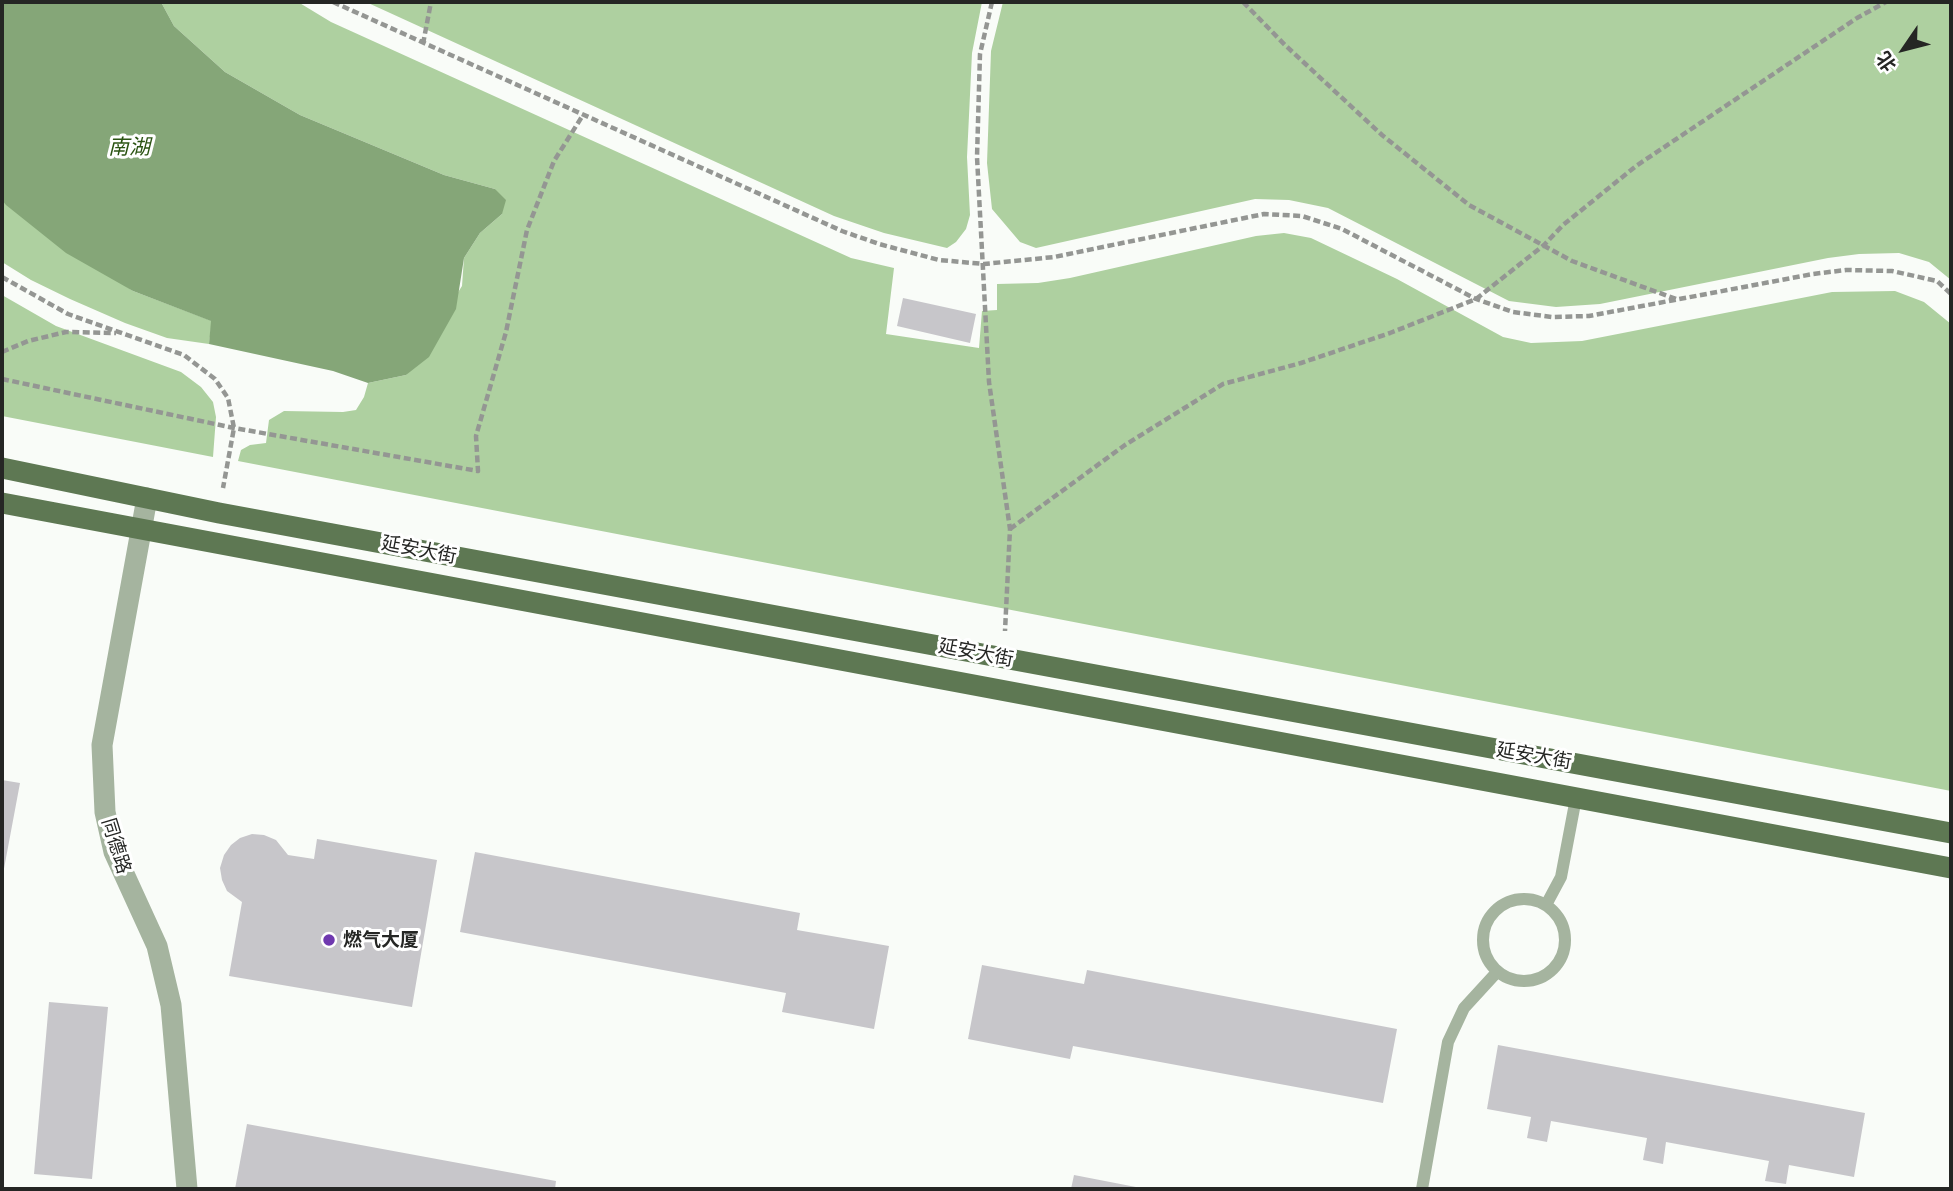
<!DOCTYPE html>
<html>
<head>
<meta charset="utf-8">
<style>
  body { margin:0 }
  #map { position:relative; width:1953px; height:1191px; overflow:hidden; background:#f9fcf8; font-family:"Crimson Pro","Noto Sans SC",serif }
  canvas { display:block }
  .frame { position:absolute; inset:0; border:4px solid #252624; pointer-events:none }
  .north { position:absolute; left:1869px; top:14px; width:70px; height:70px; -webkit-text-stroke:5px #fff; paint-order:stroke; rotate:235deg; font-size:19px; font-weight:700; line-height:28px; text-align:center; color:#252624 }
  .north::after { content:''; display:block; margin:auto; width:24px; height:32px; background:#252624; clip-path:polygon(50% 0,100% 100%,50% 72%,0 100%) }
</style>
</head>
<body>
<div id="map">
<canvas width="1953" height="1191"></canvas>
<div class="frame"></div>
<div class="north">北</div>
</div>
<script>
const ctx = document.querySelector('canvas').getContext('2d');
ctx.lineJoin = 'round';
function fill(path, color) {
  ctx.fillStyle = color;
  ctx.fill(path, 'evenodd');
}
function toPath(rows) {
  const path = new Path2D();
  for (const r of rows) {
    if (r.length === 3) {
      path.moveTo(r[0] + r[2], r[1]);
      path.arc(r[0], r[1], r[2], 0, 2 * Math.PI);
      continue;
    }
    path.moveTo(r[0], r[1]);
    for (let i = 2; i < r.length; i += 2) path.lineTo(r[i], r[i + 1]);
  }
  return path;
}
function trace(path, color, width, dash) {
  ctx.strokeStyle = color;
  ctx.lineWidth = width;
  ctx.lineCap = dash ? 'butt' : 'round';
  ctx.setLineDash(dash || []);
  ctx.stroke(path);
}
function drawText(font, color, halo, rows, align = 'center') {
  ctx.font = font + ' "Crimson Pro","Noto Sans SC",serif';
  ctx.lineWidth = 6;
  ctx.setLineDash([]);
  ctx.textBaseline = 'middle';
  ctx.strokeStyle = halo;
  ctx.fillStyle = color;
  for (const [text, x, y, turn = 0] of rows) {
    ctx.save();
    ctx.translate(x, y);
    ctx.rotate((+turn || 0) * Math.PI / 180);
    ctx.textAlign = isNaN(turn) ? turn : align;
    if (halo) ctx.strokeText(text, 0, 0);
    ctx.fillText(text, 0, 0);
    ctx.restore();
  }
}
fill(toPath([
  [161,2,298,2,331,22,851,258,894,268,886,334,979,348,982,311,997,310,997,284,1038,283,1070,278,1256,236,1284,233,1311,238,1397,279,1503,337,1531,343,1582,341,1832,292,1895,291,1924,302,1951,324,1951,791,238,461,241,450,250,445,266,443,269,420,284,411,343,412,356,410,364,397,368,383,406,375,462,286,464,258,480,233,502,214,495,189,444,175,300,115,225,72,174,26],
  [366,2,982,2,972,53,967,157,970,215,966,229,956,242,947,248,884,233,834,216],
  [1003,2,1951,2,1951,280,1929,262,1899,253,1859,254,1828,258,1600,304,1556,307,1509,301,1328,208,1289,200,1255,199,1036,248,1020,242,992,209,987,163,991,51],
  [2,200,133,291,212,321,209,344,167,338,125,323,70,299,31,280,2,262],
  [2,295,56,326,181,372,201,387,213,402,216,417,213,457,2,416]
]), '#aed0a0');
fill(toPath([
  [2,2,161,2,174,26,225,72,300,115,444,175,495,189,506,200,502,214,480,233,464,258,456,309,429,357,406,375,368,383,333,371,209,344,211,321,133,291,66,253,6,205,2,200]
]), '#85a678');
fill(toPath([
  [903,298,976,314,970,343,897,326],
  [2,780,20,783,3,874,2,874],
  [252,834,264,835,276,840,288,855,314,859,317,839,437,860,412,1007,229,976,242,902,227,891,222,880,220,868,224,855,231,845,240,838],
  [475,852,800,913,797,930,889,946,874,1029,782,1012,786,993,460,932],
  [982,965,1084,984,1087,970,1397,1029,1383,1103,1073,1046,1070,1059,968,1039],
  [49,1002,108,1007,92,1179,34,1174],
  [1498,1045,1865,1113,1854,1177,1789,1165,1786,1184,1765,1181,1769,1161,1666,1142,1663,1164,1643,1160,1647,1138,1551,1121,1547,1142,1527,1138,1531,1117,1487,1109],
  [247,1124,556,1181,555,1189,235,1189],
  [1074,1175,1141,1188,1141,1189,1071,1189]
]), '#c7c6ca');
trace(toPath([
  [333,2,842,231,879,244,939,260,984,264,1054,257,1264,214,1302,216,1342,229,1476,299,1513,312,1552,317,1589,316,1813,274,1846,270,1892,271,1937,281,1951,294],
  [992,2,980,54,977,157,989,382,1010,529,1005,631],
  [1243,2,1285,45,1382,135,1469,205,1572,261,1676,299],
  [423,44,431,2],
  [2,277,68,314,184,355,215,379,228,398,234,428,223,488],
  [2,352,28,341,66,332,116,333],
  [2,379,234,428,478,471,476,436,506,332,527,230,554,161,583,115],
  [1010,529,1125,445,1223,384,1301,363,1390,333,1476,299,1544,245,1563,225,1636,166,1857,18,1886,2]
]), '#949693', 4.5, [7, 3.5]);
trace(toPath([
  [1524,940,41],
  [1546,905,1561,877,1576,798],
  [1422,1189,1448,1042,1464,1008,1497,972]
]), '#a5b49f', 12);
trace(toPath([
  [147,498,102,745,105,812,114,852,157,946,171,1005,187,1189]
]), '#a5b49f', 21);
trace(toPath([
  [2,468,219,513,1951,833],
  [2,503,1951,868]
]), '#5e7853', 21);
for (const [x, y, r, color] of [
  [329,940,7,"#6f38af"]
]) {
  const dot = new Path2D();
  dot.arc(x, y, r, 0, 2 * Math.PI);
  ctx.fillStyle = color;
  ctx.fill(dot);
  trace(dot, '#fff', 2.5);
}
drawText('19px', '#252624', '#fff', [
  ["延安大街",419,550,11],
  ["延安大街",976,653,11],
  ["延安大街",1534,756,10],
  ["同德路",116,846,73]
]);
drawText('bold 19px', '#252624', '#fff', [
  ["燃气大厦",343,940]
], 'left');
drawText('italic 21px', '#2b5413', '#fff', [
  ["南湖",129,148]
]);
</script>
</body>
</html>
